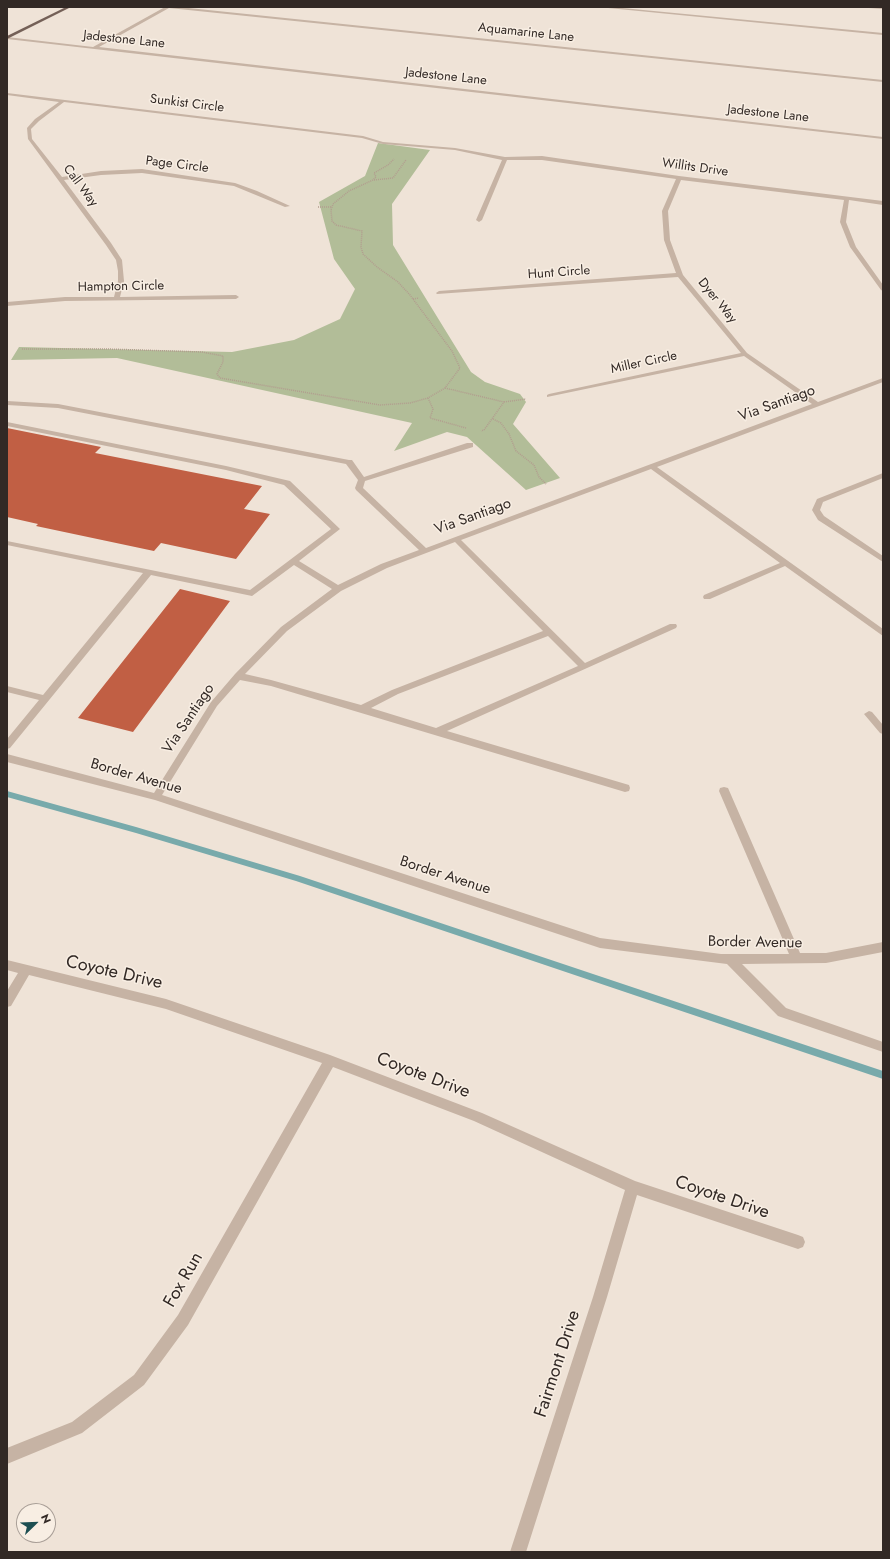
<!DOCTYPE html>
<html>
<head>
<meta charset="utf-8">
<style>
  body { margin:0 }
  #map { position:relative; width:890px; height:1559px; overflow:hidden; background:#efe3d7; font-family:Jost,sans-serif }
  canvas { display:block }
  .frame { position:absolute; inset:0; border:8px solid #322925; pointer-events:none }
  .north { position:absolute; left:16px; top:1503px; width:40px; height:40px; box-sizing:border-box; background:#f8eee3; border:1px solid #a99f97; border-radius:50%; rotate:67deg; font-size:11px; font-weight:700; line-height:16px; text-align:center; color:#322925 }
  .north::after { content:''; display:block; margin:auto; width:14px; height:18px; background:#1d4f52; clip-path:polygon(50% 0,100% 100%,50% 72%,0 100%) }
</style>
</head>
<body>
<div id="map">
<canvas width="890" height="1559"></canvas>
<div class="frame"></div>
<div class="north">N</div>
</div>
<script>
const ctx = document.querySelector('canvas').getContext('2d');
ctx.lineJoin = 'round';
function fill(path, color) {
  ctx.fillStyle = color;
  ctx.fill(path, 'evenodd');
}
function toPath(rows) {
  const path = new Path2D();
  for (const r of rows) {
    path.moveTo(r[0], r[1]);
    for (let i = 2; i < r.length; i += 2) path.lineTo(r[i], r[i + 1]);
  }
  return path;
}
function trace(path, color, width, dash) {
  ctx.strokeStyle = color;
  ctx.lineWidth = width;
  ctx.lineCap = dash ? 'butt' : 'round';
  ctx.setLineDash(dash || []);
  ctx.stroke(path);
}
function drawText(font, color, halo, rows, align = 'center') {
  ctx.font = font + ' Jost,sans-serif';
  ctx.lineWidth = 3;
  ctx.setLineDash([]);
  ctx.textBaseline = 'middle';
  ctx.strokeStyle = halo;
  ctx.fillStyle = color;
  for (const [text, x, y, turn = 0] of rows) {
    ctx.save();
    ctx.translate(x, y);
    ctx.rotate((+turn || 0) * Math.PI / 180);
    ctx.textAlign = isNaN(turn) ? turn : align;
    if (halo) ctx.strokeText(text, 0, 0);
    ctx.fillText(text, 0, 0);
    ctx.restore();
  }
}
fill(toPath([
  [378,143,430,150,392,204,393,245,471,372,485,382,520,394,526,402,513,424,560,478,526,490,467,437,447,432,394,451,412,423,117,358,11,360,19,347,232,352,294,340,340,319,355,289,334,259,319,202,365,176]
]), '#b2bd98');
fill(toPath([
  [7,791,136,827,300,876,883,1071,883,1079,296,881,136,833,7,797,7,791]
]), '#78aaab');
fill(toPath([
  [7,428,101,447,95,453,262,486,244,509,270,514,236,559,161,543,154,551,36,526,38,524,7,517],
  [180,589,230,601,133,732,78,718]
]), '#c15f44');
trace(toPath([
  [374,180,393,178,406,160],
  [318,207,332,207],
  [413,299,419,298],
  [22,349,108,349,202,352,223,356,223,362,217,374,220,378,380,405,410,403,428,398,445,388,460,368,452,351,410,295,398,282,377,267,363,254,361,247,362,231,336,225,332,221,331,210,333,204,349,191,373,180,376,177,374,173,388,165,394,159],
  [445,388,504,402,484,430,481,431],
  [428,398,433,409,430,418,466,428],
  [504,402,526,399],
  [493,419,501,423,509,434,516,451,534,465,539,477,546,484]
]), '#b29d8f', 1.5, [1, 1]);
fill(toPath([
  [165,7,179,7,883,80,883,82,169,8,99,47,883,137,883,139,7,39,7,37,93,47,165,7],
  [598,7,612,7,883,33,883,35,598,7],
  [867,7,883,7,883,9,869,8,867,7],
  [7,93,363,136,383,142,455,148,505,157,542,156,679,176,883,201,883,205,849,200,846,222,856,247,883,285,883,291,881,290,850,247,840,222,844,200,681,180,668,211,670,240,683,275,747,353,818,402,883,378,883,382,657,467,883,629,883,636,785,566,710,599,704,599,703,597,704,595,780,563,651,469,461,540,585,663,670,624,676,624,677,626,676,628,447,731,629,785,630,788,629,791,625,792,271,686,240,680,217,706,162,795,600,938,721,954,789,954,719,791,720,788,724,787,728,788,800,953,826,953,883,942,883,952,826,963,742,964,786,1008,883,1042,883,1052,778,1016,727,964,600,948,155,800,7,762,7,754,154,793,211,702,235,674,281,627,332,589,294,565,252,596,151,575,10,748,7,749,7,739,39,700,7,692,7,686,43,695,143,573,7,545,7,541,250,590,331,529,284,485,226,470,7,426,7,422,226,466,290,481,340,529,299,561,338,585,381,564,419,550,356,490,355,488,358,480,346,464,58,408,7,405,7,401,58,404,349,460,352,460,364,477,467,443,473,443,473,447,365,481,363,488,426,548,812,404,744,356,547,397,547,395,549,394,741,353,678,277,437,294,436,293,439,291,676,273,664,240,662,211,676,179,542,160,507,160,482,220,479,222,476,220,502,160,455,150,383,144,362,138,64,102,39,121,31,129,32,139,62,177,101,171,142,169,235,183,257,191,290,206,285,207,234,186,142,173,101,175,64,180,111,243,122,260,124,281,120,297,236,295,239,297,236,299,65,301,7,306,7,302,65,297,114,297,118,281,118,271,116,260,106,245,28,139,27,128,35,119,59,102,7,95,7,93],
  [455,542,543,631,392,690,361,705,271,680,245,674,287,631,341,591,387,568,455,542],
  [548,636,578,666,436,728,371,708,398,694,548,636],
  [883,473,883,478,823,502,820,510,824,516,883,556,883,562,818,520,812,510,817,499,883,473],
  [869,711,872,712,883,725,883,734,880,733,864,714,869,711],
  [7,960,166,999,330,1055,482,1113,635,1181,798,1235,803,1237,805,1242,803,1247,798,1249,637,1195,607,1297,526,1552,510,1552,593,1297,625,1190,474,1121,333,1067,188,1325,144,1385,82,1433,7,1464,7,1448,72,1422,134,1375,178,1315,322,1063,166,1009,29,975,11,1006,7,1007,7,991,18,973,7,970,7,960]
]), '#c6b3a4');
fill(toPath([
  [66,7,71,7,7,39,7,36,66,7]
]), '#746057');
drawText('13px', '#322925', '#f8eee3', [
  ["Aquamarine Lane",526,33,6],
  ["Jadestone Lane",124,40,6],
  ["Jadestone Lane",446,77,6],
  ["Sunkist Circle",187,104,7],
  ["Jadestone Lane",768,114,6],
  ["Page Circle",177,165,7],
  ["Willits Drive",695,168,8],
  ["Call Way",80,186,53],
  ["Hunt Circle",559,273,-4],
  ["Hampton Circle",121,287,-1],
  ["Dyer Way",717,301,51],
  ["Miller Circle",644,363,-12]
]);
drawText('15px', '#322925', '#f8eee3', [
  ["Via Santiago",777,404,-20],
  ["Via Santiago",473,517,-20],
  ["Via Santiago",189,719,-56],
  ["Border Avenue",136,777,16],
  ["Border Avenue",445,876,18],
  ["Border Avenue",755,943,1]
]);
drawText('18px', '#322925', '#f8eee3', [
  ["Coyote Drive",114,973,13],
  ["Coyote Drive",423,1076,21],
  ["Coyote Drive",722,1198,19],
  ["Fox Run",184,1280,-60],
  ["Fairmont Drive",558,1364,-72]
]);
</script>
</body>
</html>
